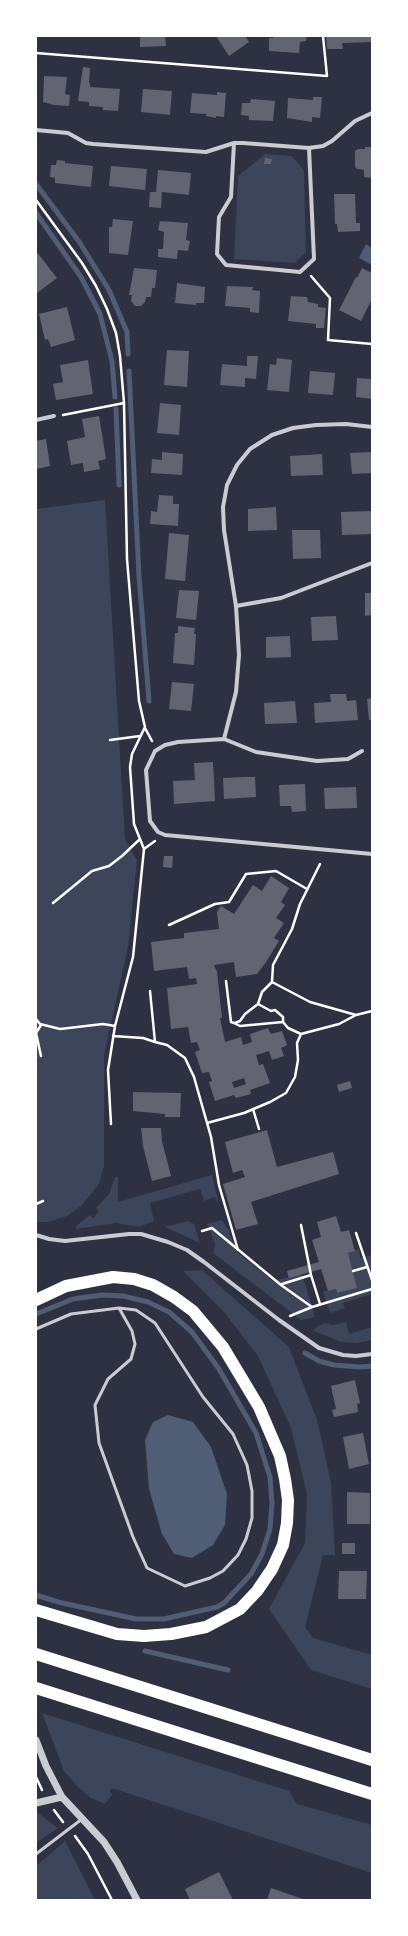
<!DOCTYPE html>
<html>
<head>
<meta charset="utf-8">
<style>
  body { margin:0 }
  #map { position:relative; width:408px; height:1936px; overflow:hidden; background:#2d3142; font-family:Cabin,sans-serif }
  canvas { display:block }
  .frame { position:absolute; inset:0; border:37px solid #fff; pointer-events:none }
</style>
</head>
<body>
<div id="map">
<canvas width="408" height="1936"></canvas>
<div class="frame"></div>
</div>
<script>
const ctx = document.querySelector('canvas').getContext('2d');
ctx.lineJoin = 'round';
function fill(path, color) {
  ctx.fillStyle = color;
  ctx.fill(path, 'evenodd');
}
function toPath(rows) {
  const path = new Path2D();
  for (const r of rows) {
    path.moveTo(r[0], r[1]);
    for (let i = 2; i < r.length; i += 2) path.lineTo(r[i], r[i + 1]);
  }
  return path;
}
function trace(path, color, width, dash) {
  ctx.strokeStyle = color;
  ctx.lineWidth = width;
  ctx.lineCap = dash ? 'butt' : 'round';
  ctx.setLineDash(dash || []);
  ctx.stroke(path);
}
fill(toPath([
  [265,154,292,156,304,171,306,252,295,263,234,259,238,176],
  [105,500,125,839,137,860,128,947,104,1055,104,1166,99,1184,82,1205,67,1216,48,1222,36,1222,36,509],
  [212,1175,218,1201,217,1202,215,1197,204,1201,200,1189,150,1203,154,1221,139,1227,116,1223,76,1229,76,1226,90,1215,93,1218,99,1212,96,1208,109,1194,115,1177,118,1177,118,1202],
  [222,1220,229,1231,236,1251,273,1281,302,1274,315,1317,301,1320,213,1253,215,1244,207,1224],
  [188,1221,194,1224,200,1243,165,1227],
  [359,1249,360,1258,372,1255,372,1294,343,1303,345,1308,330,1313,323,1292,336,1289,337,1293,357,1288,348,1253],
  [202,1270,289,1347,317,1420,331,1482,335,1555,323,1555,305,1627,313,1638,372,1655,372,1689,311,1670,269,1609,305,1543,307,1495,291,1428,258,1356,224,1312,183,1271],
  [346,1322,349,1334,372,1327,372,1340,357,1343,341,1342,314,1331,316,1327,326,1323,333,1325],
  [42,1713,289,1791,297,1804,372,1825,372,1873,112,1788,110,1791,112,1795,105,1804,91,1798,77,1786,64,1771],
  [38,1813,58,1828,36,1843,36,1814],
  [65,1841,95,1900,36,1900,36,1866]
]), '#3c4559');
fill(toPath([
  [366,244,372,248,372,265,359,258],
  [168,1415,193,1422,211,1447,227,1494,225,1525,213,1545,192,1558,174,1554,162,1534,149,1489,145,1440,153,1422]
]), '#4f5d75');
trace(toPath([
  [36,184,80,243,109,290,127,332,128,354],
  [36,213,81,277,100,314,112,361,115,397],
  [129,371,139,576,149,701],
  [116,409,119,485],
  [36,1314,73,1299,102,1295,123,1296,148,1302,169,1312,192,1332,219,1369,256,1433,270,1477,272,1503,270,1529,262,1554,251,1574,224,1603,217,1607,164,1619,136,1619,58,1602,36,1595],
  [305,1353,319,1361,334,1365,360,1367,372,1366],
  [145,1651,228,1670]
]), '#4f5d75', 5);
fill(toPath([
  [140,36,165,36,166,46,140,47],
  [216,36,245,36,249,42,229,56],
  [273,36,307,36,306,41,300,42,299,53,269,51,269,38,273,38],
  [326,36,372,36,372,42,342,43,343,49,327,49],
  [83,67,90,68,89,83,90,83,90,87,120,89,118,111,103,110,103,107,89,106,89,102,78,101],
  [44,76,67,77,65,94,70,95,69,106,54,105,43,102],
  [143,89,172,91,170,115,141,112],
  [217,92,226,93,224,117,216,116,216,118,206,116,206,114,190,113,192,93,217,95],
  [313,97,322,97,320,118,312,117,312,122,287,118,288,98,313,100],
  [251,99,275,101,273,121,249,120,249,116,241,115,242,103,250,103],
  [365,147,372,147,372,178,364,177,364,170,357,169,355,167,355,151,358,149,365,149],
  [265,158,272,159,271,164,264,164],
  [57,160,65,161,65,163,93,166,91,187,55,183,55,178,50,177,51,165,56,165],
  [111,166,147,169,145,190,109,186],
  [158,170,191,173,189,195,162,192,161,208,149,207,150,192,156,192],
  [334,194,355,194,356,223,360,223,360,231,338,232,337,224,335,224],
  [113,219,133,221,128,255,109,253,109,227,112,227],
  [160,221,188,223,186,240,190,241,188,251,178,250,177,259,158,257,158,249,163,249,164,232,158,230],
  [36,251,57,278,37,293,36,292],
  [134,268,157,270,155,288,152,288,151,297,146,297,145,302,141,306,135,306,131,301,132,295,129,295],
  [362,268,372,273,372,299,361,321,339,310,356,277,357,278],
  [177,283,205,287,204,303,196,303,196,305,175,303],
  [227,286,253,287,252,290,260,291,259,313,250,312,250,308,225,306],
  [291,296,307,297,308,302,318,304,318,307,326,308,324,328,316,328,316,324,288,321],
  [67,307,75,340,51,347,48,339,45,340,39,314],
  [167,350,189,351,187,387,164,385],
  [247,356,258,356,256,379,245,378,245,387,220,385,222,364,247,366],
  [277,358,292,360,289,392,267,390,270,364,276,365],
  [88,360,93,394,56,400,53,384,63,382,60,365],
  [310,371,335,373,333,395,308,393],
  [357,378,372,379,372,399,356,397],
  [160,403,181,405,179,435,157,433],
  [99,416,106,459,98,461,100,469,84,472,83,463,71,465,67,441,85,437,82,419],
  [46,439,50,466,36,469,36,441],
  [162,452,183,454,182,475,151,473,152,459,162,460],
  [372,452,372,473,352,474,350,453],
  [322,454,323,475,291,476,290,456],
  [159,495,173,496,173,504,179,504,178,526,150,524,151,511,157,512],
  [276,507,277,530,248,531,248,509],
  [372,511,372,534,342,535,341,512],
  [292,530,320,530,321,558,293,559],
  [169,533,189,535,185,581,165,579],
  [179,590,199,591,196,620,176,618],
  [365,593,372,593,372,615,365,616],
  [336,616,338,640,312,641,311,617],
  [178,626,195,628,194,634,196,634,194,665,173,663,175,633,178,633],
  [290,636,291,657,266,658,266,637],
  [172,682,194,684,191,711,169,709],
  [330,694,346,694,347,701,356,700,358,720,315,723,314,703,331,702],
  [372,698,372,720,369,720,367,699],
  [295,701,297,723,265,724,264,703],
  [213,762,215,801,174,804,173,781,195,780,194,763],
  [247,777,255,777,256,797,224,799,223,778],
  [305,784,306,811,292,812,291,806,280,806,279,785],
  [356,787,357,808,325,809,324,788],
  [164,856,173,856,172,868,163,867],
  [271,876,289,888,281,902,285,905,276,918,284,923,274,938,279,941,266,962,257,974,236,977,234,962,214,965,217,972,222,1018,220,1018,225,1042,241,1037,243,1045,252,1042,250,1034,268,1028,271,1034,282,1031,287,1045,281,1048,284,1056,272,1060,269,1051,256,1055,259,1065,263,1064,270,1083,250,1090,251,1094,236,1098,234,1095,215,1101,209,1082,212,1081,209,1072,202,1073,195,1052,200,1050,197,1042,191,1043,188,1027,171,1029,167,988,197,984,196,978,189,979,187,967,154,971,151,942,184,938,184,933,219,929,217,912,221,906,234,914,253,885,262,891],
  [244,1078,246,1084,234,1088,232,1082],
  [350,1081,352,1088,339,1092,337,1085],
  [133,1092,181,1093,180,1117,165,1117,165,1114,133,1111],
  [141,1128,161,1128,162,1141,171,1176,152,1181,143,1146],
  [267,1130,277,1167,333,1152,339,1174,251,1202,258,1224,236,1230,223,1184,245,1177,242,1170,233,1173,225,1142],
  [336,1216,341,1232,349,1230,355,1251,348,1253,357,1288,337,1293,336,1289,328,1291,321,1269,289,1278,287,1271,319,1262,312,1240,321,1237,317,1222],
  [355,1380,360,1403,357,1404,358,1412,334,1417,332,1410,336,1409,331,1386],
  [363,1433,369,1464,349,1469,343,1437],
  [347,1492,370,1493,370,1524,347,1524],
  [342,1543,355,1543,355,1554,342,1554],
  [339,1571,367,1571,366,1599,338,1599],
  [219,1872,233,1900,190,1900,185,1889],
  [271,1888,306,1900,267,1900]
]), '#626471');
trace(toPath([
  [36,53,327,76,323,36],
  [36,200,82,263,96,286,107,309,116,333,120,356,124,403,127,559,139,701,145,727,132,754,130,767,134,824,144,849,133,957,115,1026,108,1070,111,1124],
  [311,276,330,298,328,340,372,344],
  [63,415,124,403],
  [145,728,152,741],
  [110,740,140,736],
  [144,849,155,841],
  [320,864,300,904,292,929,273,965,272,982,310,1002,356,1015,372,1011],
  [53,903,92,871,109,866,122,856,140,839],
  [169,925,215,904,229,902,246,874,276,871,307,889],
  [226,981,231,1022,234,1023,240,1026,283,1022,288,1028,301,1034],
  [150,991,155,1042],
  [258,1004,271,1011,275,1010,283,1017,283,1022],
  [36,1019,40,1024,60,1029,103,1024,115,1026],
  [235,1023,240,1021,245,1014,258,1004,262,992,272,982],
  [41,1025,36,1033,41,1056],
  [113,1036,143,1038,155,1042,167,1045,185,1058,194,1077,211,1137,219,1185,238,1250],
  [253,1109,259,1129],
  [207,1123,244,1113,270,1102,286,1093,295,1077,298,1060,297,1043,301,1034,339,1024,356,1015],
  [36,1204,43,1201],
  [301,1225,311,1275],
  [202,1231,212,1228,281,1285,312,1307,290,1316],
  [356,1233,372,1280],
  [353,1271,367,1267],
  [282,1284,311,1275,320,1304],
  [312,1307,372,1289],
  [36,1777,42,1790],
  [54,1810,63,1822],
  [75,1836,88,1854,112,1900]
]), '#fff', 2.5);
trace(toPath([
  [36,1329,71,1314,119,1308,136,1310,155,1323,203,1397,233,1434,247,1465,252,1491,252,1518,246,1539,238,1555,223,1571,210,1578,185,1586,147,1568,133,1537,99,1443,95,1405,108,1379,131,1359,135,1344,132,1331,119,1308],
  [36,1854,82,1819]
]), '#caccd0', 3);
trace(toPath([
  [36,130,68,133,86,143,93,144,206,152,234,143,243,143,309,148,323,146,332,141,355,121,372,113],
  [234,143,231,197,219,217,217,254,226,265,300,272,314,259,309,148],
  [36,420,54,416],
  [236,606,281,598,372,563],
  [224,739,236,692,239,655,236,606,224,530,223,507,227,485,237,465,250,449,272,435,293,428,316,425,346,424,372,427],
  [362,751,348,759,317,761,256,752,224,739,178,742,165,745,155,751,146,770,150,821,158,832,165,835,372,854],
  [36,1235,49,1239,65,1241,129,1234,141,1234,168,1242,187,1250,204,1262,279,1320,319,1348,343,1355,356,1356,372,1354]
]), '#caccd0', 4);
trace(toPath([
  [36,1740,46,1766,62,1797,104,1842,117,1862,137,1900],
  [36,1803,62,1797]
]), '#caccd0', 7);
trace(toPath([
  [36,1300,66,1286,113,1277,134,1279,153,1285,174,1297,193,1311,223,1347,259,1407,280,1456,285,1479,288,1500,287,1523,283,1545,272,1569,257,1591,240,1609,206,1627,171,1634,144,1636,117,1634,36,1610],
  [36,1654,372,1760],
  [36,1688,372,1794]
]), '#fff', 12);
</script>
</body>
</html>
